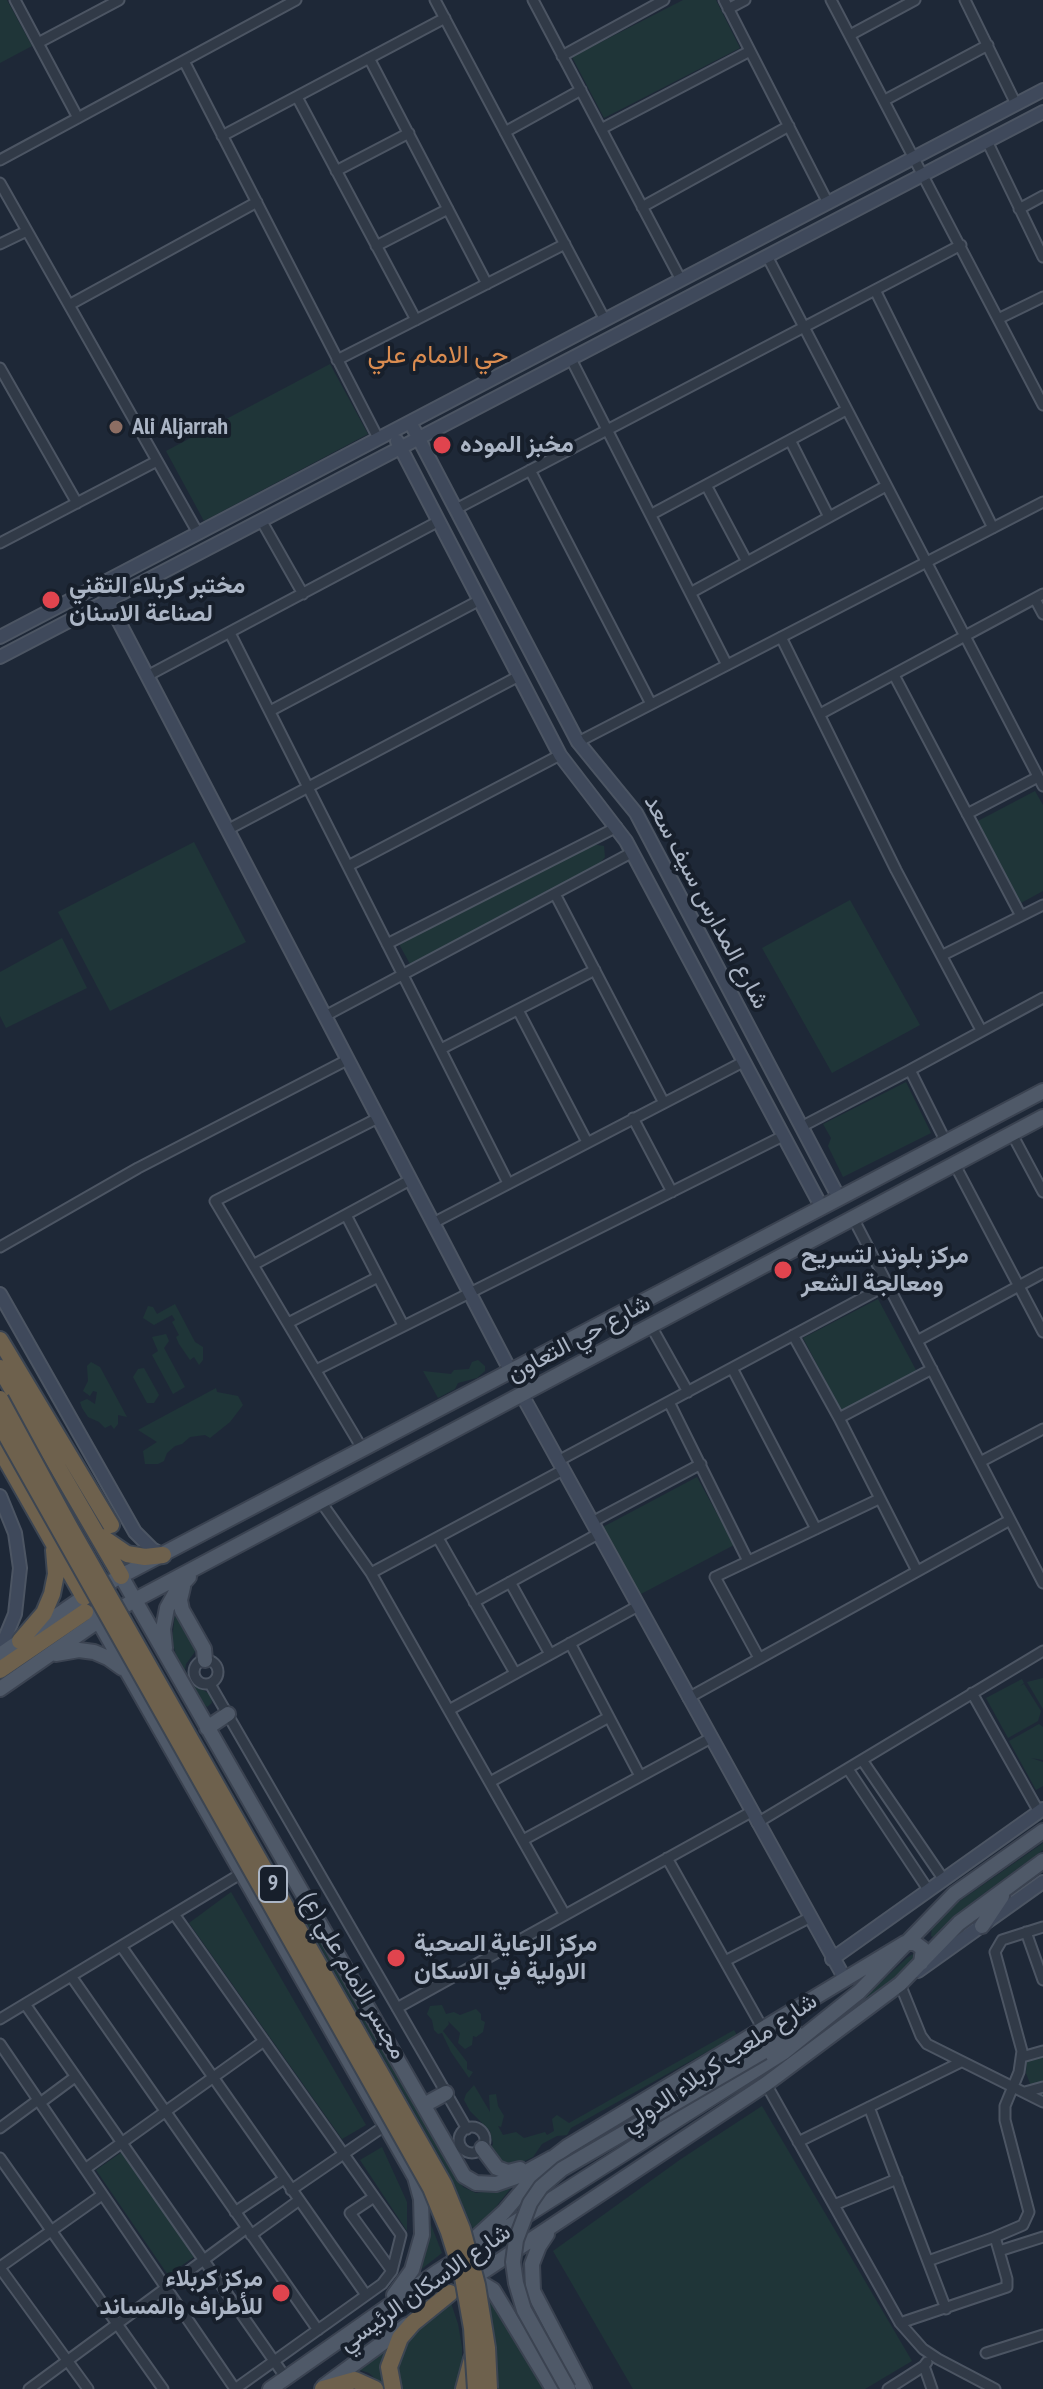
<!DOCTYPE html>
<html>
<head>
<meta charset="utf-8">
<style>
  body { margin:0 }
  canvas { display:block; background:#1e2837 }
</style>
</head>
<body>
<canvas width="1043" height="2389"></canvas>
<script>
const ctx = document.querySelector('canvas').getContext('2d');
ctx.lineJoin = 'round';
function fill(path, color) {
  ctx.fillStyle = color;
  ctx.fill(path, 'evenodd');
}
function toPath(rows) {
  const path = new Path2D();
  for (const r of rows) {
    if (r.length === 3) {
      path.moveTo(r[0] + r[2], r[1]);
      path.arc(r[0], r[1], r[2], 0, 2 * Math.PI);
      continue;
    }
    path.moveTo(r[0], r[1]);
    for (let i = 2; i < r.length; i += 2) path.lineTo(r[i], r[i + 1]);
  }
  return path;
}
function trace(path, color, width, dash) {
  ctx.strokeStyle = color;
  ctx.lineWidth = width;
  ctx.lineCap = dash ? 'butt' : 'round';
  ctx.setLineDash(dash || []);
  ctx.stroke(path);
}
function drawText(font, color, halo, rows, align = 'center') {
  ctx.font = font + ' "PT Sans Narrow",Vazirmatn,sans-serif';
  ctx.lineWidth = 8;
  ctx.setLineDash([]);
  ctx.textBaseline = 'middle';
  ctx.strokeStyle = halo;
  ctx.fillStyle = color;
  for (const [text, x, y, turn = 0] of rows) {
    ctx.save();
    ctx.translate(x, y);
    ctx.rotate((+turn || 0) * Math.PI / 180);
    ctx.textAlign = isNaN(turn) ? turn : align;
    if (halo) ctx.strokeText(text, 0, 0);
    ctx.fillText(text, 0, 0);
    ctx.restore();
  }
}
fill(toPath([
  [0,0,7,0,32,46,0,63],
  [683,0,716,0,740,48,604,118,572,57],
  [330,364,368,434,204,521,166,451],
  [1035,791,1043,805,1043,891,1021,903,976,822],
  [194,842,246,942,110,1011,58,912],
  [584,843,604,846,605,857,600,863,410,964,399,944],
  [850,900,920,1025,832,1073,762,948],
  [62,938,87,988,6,1028,0,1016,0,972],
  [906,1082,931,1133,843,1177,828,1146,831,1138,823,1124],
  [878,1299,917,1372,842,1412,803,1338],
  [175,1304,195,1342,203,1347,203,1360,199,1365,194,1357,190,1360,179,1344,176,1337,179,1335,172,1322,175,1320,172,1315,154,1325,143,1318,148,1306,153,1307,157,1314],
  [166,1334,169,1341,164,1348,185,1387,173,1394,152,1355,158,1351,152,1337],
  [478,1360,485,1366,485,1371,477,1378,458,1383,455,1389,438,1398,423,1371,451,1374,454,1370,469,1369,472,1362],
  [91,1362,100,1367,127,1417,118,1415,118,1424,114,1429,111,1425,105,1428,99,1422,88,1417,82,1408,80,1402,87,1399,95,1404,97,1392,93,1391,90,1396,83,1391,88,1381,87,1366],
  [144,1368,159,1395,154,1403,147,1403,133,1377,138,1369],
  [216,1388,217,1392,238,1396,243,1405,230,1422,210,1438,205,1435,190,1437,182,1444,175,1446,167,1453,164,1461,158,1464,145,1464,143,1451,157,1442,138,1430],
  [697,1477,734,1545,639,1595,603,1527],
  [175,1614,197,1649,186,1664,185,1670,195,1685,211,1695,212,1703,207,1707,201,1701,178,1663,172,1640],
  [1043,1678,1043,1709,1027,1682],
  [1022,1679,1024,1683,1020,1686,1024,1684,1041,1711,1038,1721,1008,1738,986,1698],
  [1039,1724,1043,1727,1043,1760,1031,1758,1043,1762,1043,1786,1036,1790,1009,1741],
  [1043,1843,1043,1850,975,1900,935,1938,931,1936,932,1927,957,1903],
  [231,1892,366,2125,342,2139,189,1923],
  [299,1903,463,2187,476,2193,511,2188,475,2233,445,2166,296,1904],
  [917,1952,914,1966,835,2024,908,1957],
  [442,2005,446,2014,454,2012,460,2015,476,2009,481,2014,481,2020,485,2022,483,2032,476,2037,473,2036,472,2045,465,2049,458,2043,460,2033,448,2021,449,2024,443,2031,467,2062,467,2069,473,2072,469,2078,451,2052,442,2033,438,2034,434,2030,432,2020,427,2014,430,2006],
  [734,2030,737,2035,571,2128,567,2135,557,2136,542,2144,533,2157,511,2168,502,2167,490,2149,493,2144,490,2131,470,2111,464,2100,466,2094,474,2085,490,2112,489,2095,496,2094,498,2106,504,2116,501,2127,498,2126,503,2135,516,2132,524,2138,545,2132,547,2135,554,2131,552,2119,557,2115,569,2123],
  [1043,2053,1043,2099,1034,2094,1026,2073,1027,2059],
  [762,2106,912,2361,865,2389,633,2389,553,2251,681,2159],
  [382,2147,407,2202,407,2231,360,2160],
  [122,2152,194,2257,168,2275,96,2170],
  [428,2217,442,2253,414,2275],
  [487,2296,504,2318,544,2389,495,2389],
  [450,2300,458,2324,462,2347,462,2370,456,2389,399,2389,394,2370,406,2344,424,2322],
  [385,2345,389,2347,384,2359,382,2385,369,2373,360,2370]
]), '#1f3538');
const street = toPath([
  [15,0,78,118],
  [435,0,605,320],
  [533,0,681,280],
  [724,0,828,203],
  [831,0,1043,405],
  [965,0,1016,104],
  [728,9,745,0],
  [850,35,915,0],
  [38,43,119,0],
  [562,56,664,0],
  [369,58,487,284],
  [184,61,378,438],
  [297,97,416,320],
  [885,100,988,45],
  [601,129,750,51],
  [505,132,581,90],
  [222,136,445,18],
  [987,141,1043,257],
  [0,160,296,0],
  [336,171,409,133],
  [0,183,198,533],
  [642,207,789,126],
  [1019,209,1043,196],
  [0,244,27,231],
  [376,246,448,209],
  [767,256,1043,786],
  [875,290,993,528],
  [69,305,257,202],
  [998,319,1043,297],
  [571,359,727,665],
  [337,360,565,244],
  [0,368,77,503],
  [790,440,829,517],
  [530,470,651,704],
  [706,485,747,562],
  [456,509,961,245],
  [652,514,846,410],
  [261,520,303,594],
  [0,543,157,461],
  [692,592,886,486],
  [1035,599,1043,614],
  [230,633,508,1183],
  [781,637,896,870,981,1030],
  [894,675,1021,916],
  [147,676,439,521],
  [270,711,480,600],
  [820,714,1043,594],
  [578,742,1043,502],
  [967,814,1038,777],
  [227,830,519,676],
  [348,866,560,755],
  [555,894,664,1103],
  [387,944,617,827],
  [943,955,1043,905],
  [518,1010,587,1142],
  [325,1016,631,853],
  [441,1049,595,970],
  [633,1118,672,1192],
  [801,1127,910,1070],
  [1012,1134,1043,1192],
  [946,1142,910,1070,1043,998],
  [955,1165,1043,1332],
  [346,1215,403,1325],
  [853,1218,1043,1583],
  [433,1223,743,1062],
  [0,1247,138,1168,347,1060],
  [253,1265,410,1180],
  [288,1323,378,1277],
  [651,1326,688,1392],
  [793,1335,839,1418,917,1571],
  [917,1341,1043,1273],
  [732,1368,816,1529],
  [316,1370,783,1136],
  [669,1402,748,1561],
  [839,1418,932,1369],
  [363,1450,215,1201,378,1118],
  [558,1461,887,1285],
  [980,1462,1043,1429],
  [321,1502,371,1573,565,1915],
  [592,1522,701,1464],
  [438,1538,515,1673],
  [371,1573,563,1470],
  [510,1582,550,1654],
  [474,1602,598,1534],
  [570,1643,640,1776],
  [759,1658,715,1577,879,1499],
  [206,1672,12],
  [210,1684,467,2129],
  [972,1693,1039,1812],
  [688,1698,1010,1520],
  [449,1710,638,1606],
  [862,1760,944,1880],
  [848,1769,929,1891],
  [490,1782,609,1717],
  [757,1823,1043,1651],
  [523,1840,711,1738],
  [667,1858,763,2029],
  [174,1914,401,2235,392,2271,382,2284,235,2389],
  [1026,1932,1043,1980],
  [121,1946,366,2295],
  [725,1961,809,1918],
  [71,1976,318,2330],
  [900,1984,921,2036,927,2044,1043,2102],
  [25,2004,286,2378],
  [397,2008,751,1812],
  [0,2019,242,1873],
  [0,2044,235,2389],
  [1022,2057,1043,2051],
  [766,2084,900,2323,923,2349,938,2359,995,2389],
  [1025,2092,1043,2087],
  [40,2103,75,2077],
  [869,2107,946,2309],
  [472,2140,13],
  [0,2128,38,2100],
  [798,2142,961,2062],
  [0,2158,163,2389],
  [85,2169,264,2041],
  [291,2190,386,2125],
  [374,2197,350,2213,392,2271],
  [834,2205,897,2179],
  [235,2212,284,2179],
  [251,2235,298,2201],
  [999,2251,1043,2237],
  [928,2261,995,2237],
  [0,2267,102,2195],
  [0,2268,88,2389],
  [900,2323,1007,2287,1007,2279,995,2237,1023,2225,1029,2212,1005,2120,1005,2106,1019,2072,1022,2051,995,1952,1002,1940,1043,1927],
  [986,2353,1043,2335],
  [927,2362,924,2366,932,2389],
  [29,2389,247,2228],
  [888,2389,924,2366]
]);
const secondary = toPath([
  [410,422,578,742,636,813,839,1198],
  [397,441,560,755,626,841,822,1208],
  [105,595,511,1372],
  [0,637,1043,90],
  [0,657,1043,112],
  [0,1294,135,1532,152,1549,163,1555],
  [522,1395,845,1979],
  [0,1496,15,1533,20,1568,15,1614,0,1650],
  [832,1959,1043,1809],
  [918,1971,1043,1882]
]);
const primary = toPath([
  [121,1576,464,2176,476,2183,496,2184,519,2176,552,2158],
  [183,1587,180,1600,182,1610,204,1649,205,1660],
  [94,1613,415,2177,421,2199,422,2235,412,2270,394,2295],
  [165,1648,163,1629,167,1608,177,1590,189,1577],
  [56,1654,79,1650,94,1652,108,1658,122,1668],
  [0,1655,84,1597,121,1576,1043,1091],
  [0,1689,98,1621,135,1600,1043,1117],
  [207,1728,228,1714],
  [982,1926,1002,1896],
  [763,2052,796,2033],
  [424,2105,446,2093],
  [482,2148,497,2168,508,2172,520,2169],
  [547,2234,539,2246,532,2264,533,2291,584,2389],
  [470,2243,504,2212,545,2164,567,2147,905,1943,915,1943,923,1949,921,1963],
  [466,2283,766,2084,900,1984,959,1923,1043,1861],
  [467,2283,483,2284,493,2290,553,2389],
  [324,2386,407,2325],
  [270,2389,437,2272,784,2052,859,1992,954,1894,1043,1831]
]);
const highway = toPath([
  [0,1340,111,1525],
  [0,1368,121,1576],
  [0,1449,84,1597],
  [102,1537,127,1554,145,1557,163,1555],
  [20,1641,44,1613,52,1594,56,1574,54,1550],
  [0,1670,85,1612],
  [323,2389,355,2380,375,2389],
  [393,2389,389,2367,400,2338,413,2323,450,2293],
  [464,2389,472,2359]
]);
trace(street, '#4c5563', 13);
trace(secondary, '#4c5563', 16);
trace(primary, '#3b4351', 18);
trace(highway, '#3c4552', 20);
trace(street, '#313a47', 9);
trace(secondary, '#3f495b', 12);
trace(primary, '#4f5968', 14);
trace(highway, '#6e614d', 16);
const primaryBridge = toPath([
  [568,2389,524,2310,516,2283,513,2262,516,2240,530,2203,541,2187,562,2169,763,2052]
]);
const highwayBridge = toPath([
  [0,1399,69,1526,444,2185,462,2229,477,2285,487,2348,489,2389],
  [0,1424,431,2188,449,2232,463,2277,472,2328,476,2389]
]);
trace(primaryBridge, '#3b4351', 18, []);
trace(highwayBridge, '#3c4552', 20, []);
trace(primaryBridge, '#4f5968', 14);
trace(highwayBridge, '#6e614d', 16);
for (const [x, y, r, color] of [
  [116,427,8,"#8d6e63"],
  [442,445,10,"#e0444e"],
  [51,600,10,"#e0444e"],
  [783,1270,10,"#e0444e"],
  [396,1958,10,"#e0444e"],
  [281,2293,10,"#e0444e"]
]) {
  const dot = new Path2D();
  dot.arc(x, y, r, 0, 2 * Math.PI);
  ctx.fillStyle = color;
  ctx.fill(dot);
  trace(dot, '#171f2b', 3);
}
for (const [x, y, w] of [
  [273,1884,28]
]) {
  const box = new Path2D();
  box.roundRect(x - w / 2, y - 18, w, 36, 6);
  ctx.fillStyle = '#171f2b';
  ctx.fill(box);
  trace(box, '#abb5c5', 2);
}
drawText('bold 22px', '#abb5c5', null, [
  ["9",273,1884]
]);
drawText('bold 24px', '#abb5c5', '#171f2b', [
  ["Ali Aljarrah",132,427],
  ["مخبز الموده",460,445],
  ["مختبر كربلاء التقني",69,586],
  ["لصناعة الاسنان",69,614],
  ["مركز بلوند لتسريح",801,1256],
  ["ومعالجة الشعر",801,1284],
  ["مركز الرعاية الصحية",414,1944],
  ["الاولية في الاسكان",414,1972],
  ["مركز كربلاء",263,2279,"right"],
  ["للأطراف والمساند",263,2307,"right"]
], 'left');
drawText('24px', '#abb5c5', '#171f2b', [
  ["شارع المدارس سيف سعد",706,902,62],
  ["شارع حي التعاون",579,1339,-28],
  ["مجسر الامام علي (ع)",353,1976,60],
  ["شارع ملعب كربلاء الدولي",720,2063,-34],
  ["شارع الاسكان الرئيسي",425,2288,-35]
]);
drawText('26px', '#da8c50', '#171f2b', [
  ["حي الامام علي",438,356]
]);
</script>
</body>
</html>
